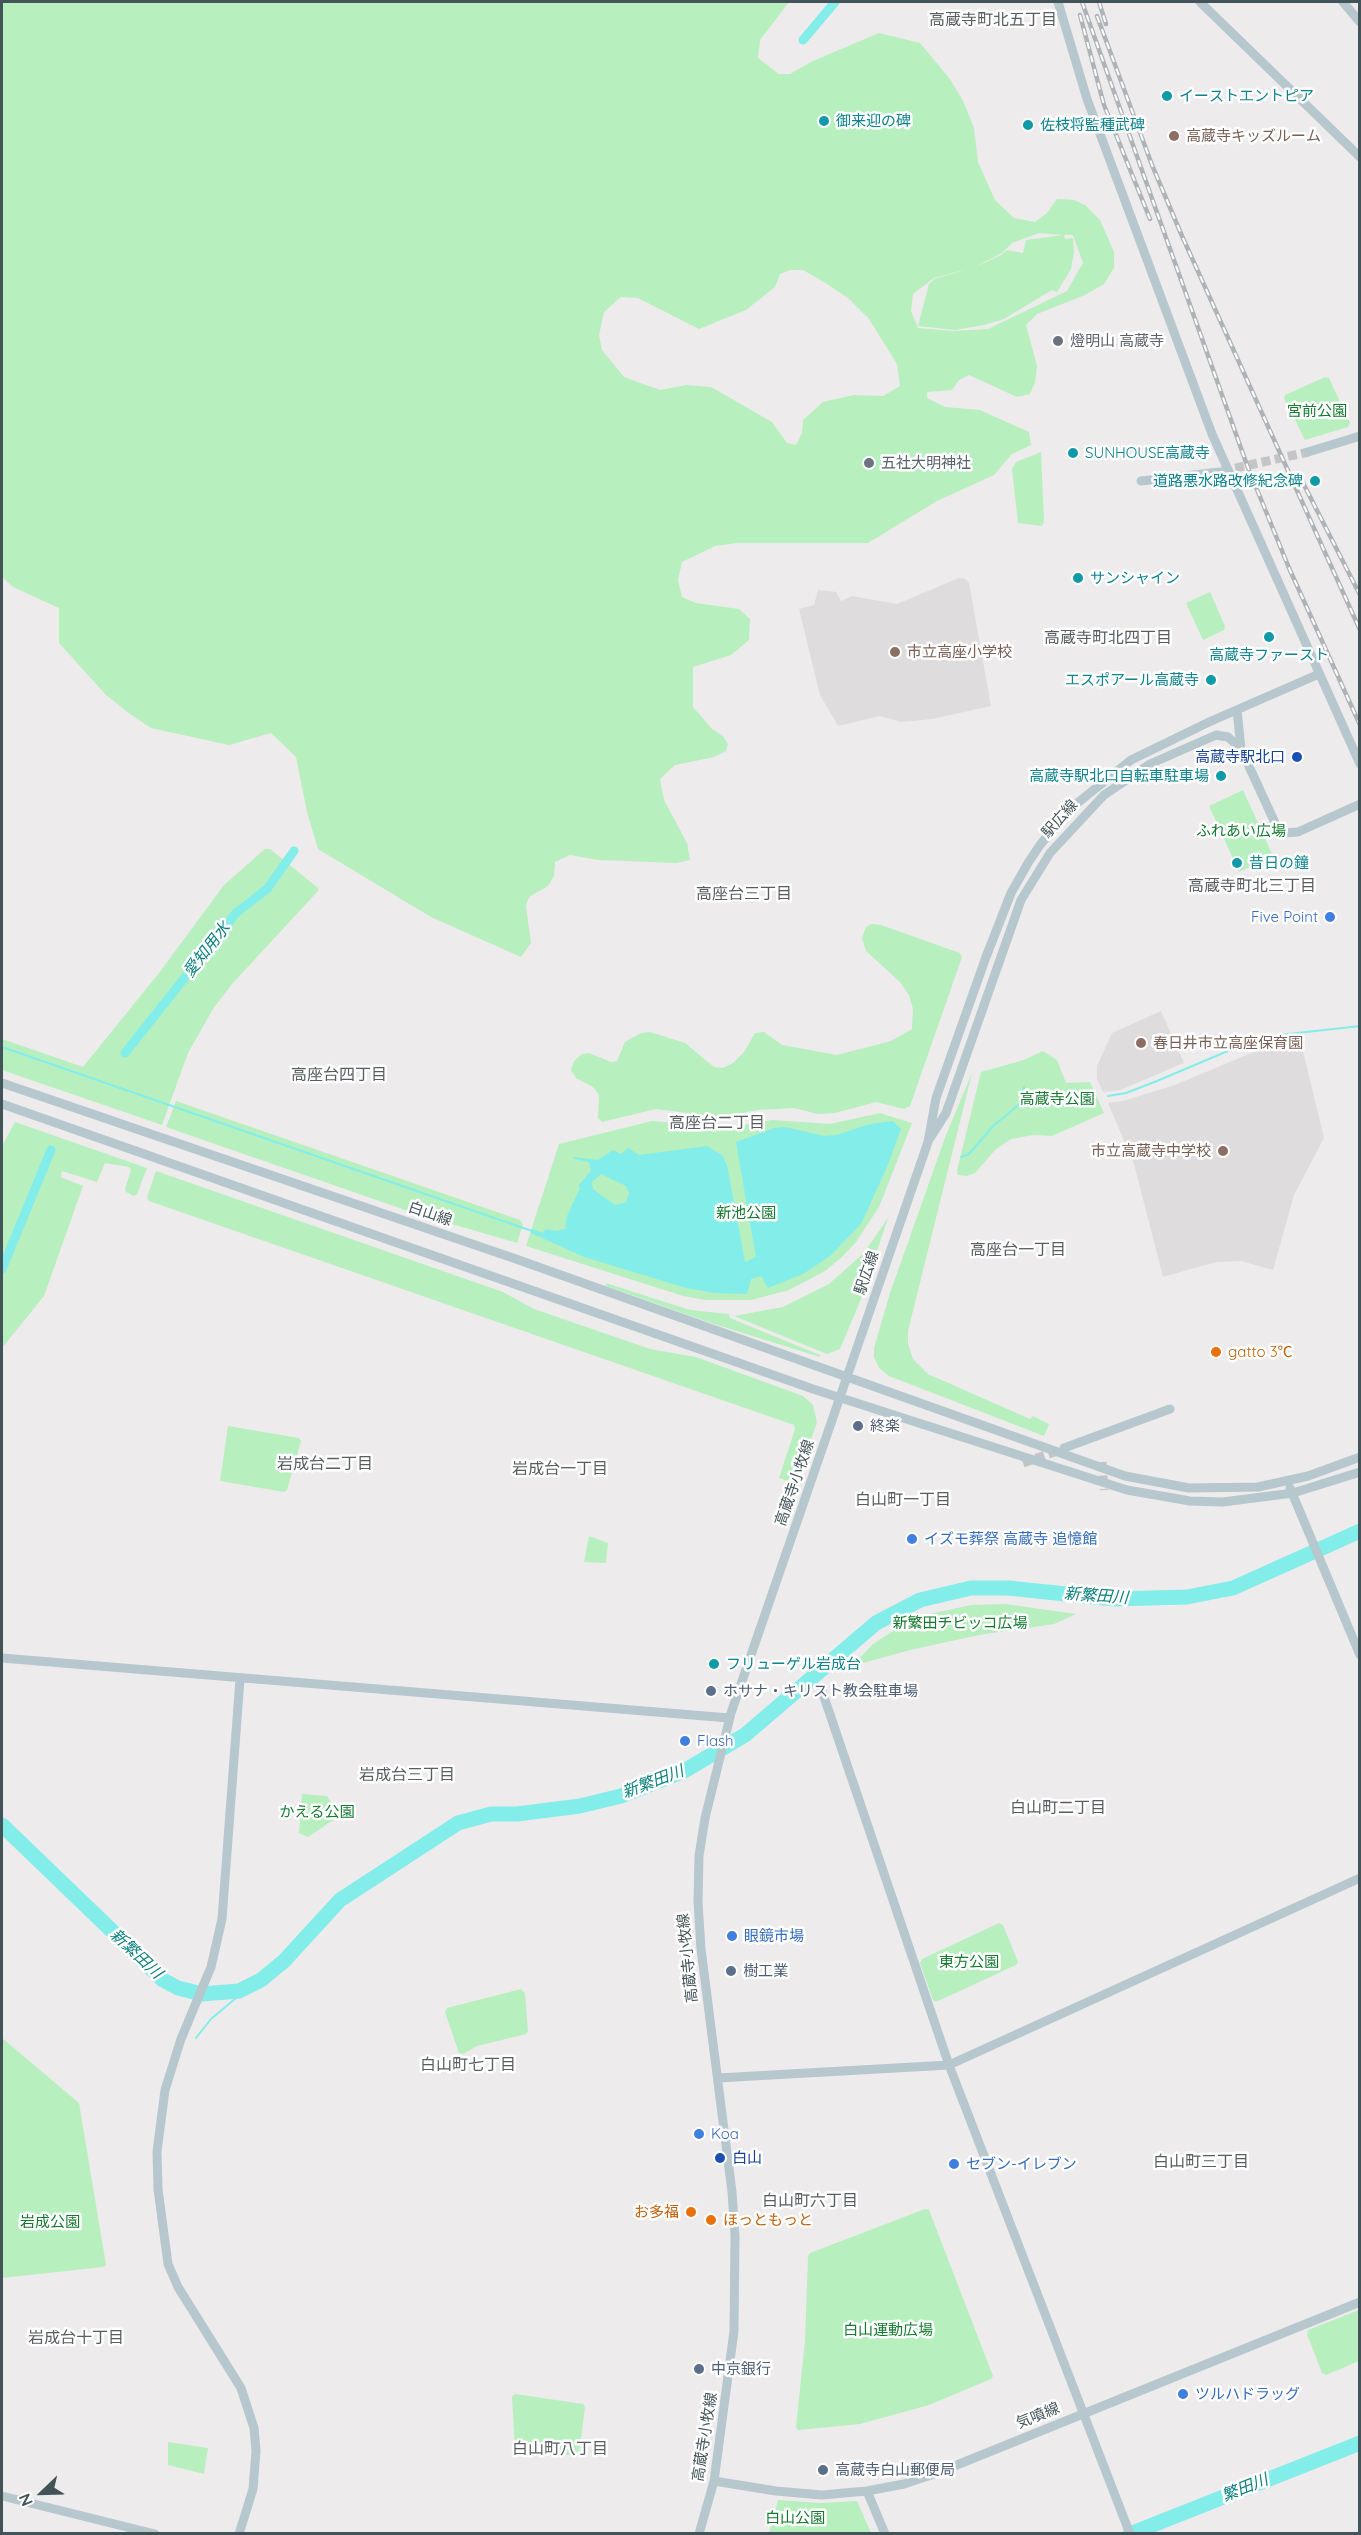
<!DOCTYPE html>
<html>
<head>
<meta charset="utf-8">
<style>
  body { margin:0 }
  #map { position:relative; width:1361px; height:2535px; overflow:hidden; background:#eeebec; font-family:Quicksand,sans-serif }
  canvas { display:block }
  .frame { position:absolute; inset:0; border:3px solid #435459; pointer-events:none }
  .north { position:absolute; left:12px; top:2463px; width:60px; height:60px; -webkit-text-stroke:4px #fff; paint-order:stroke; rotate:247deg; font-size:16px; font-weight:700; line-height:24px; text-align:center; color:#435459 }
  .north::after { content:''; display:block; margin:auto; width:21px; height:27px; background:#435459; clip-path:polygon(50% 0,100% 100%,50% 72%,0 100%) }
</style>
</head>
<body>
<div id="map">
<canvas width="1361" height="2535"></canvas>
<div class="frame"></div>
<div class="north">N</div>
</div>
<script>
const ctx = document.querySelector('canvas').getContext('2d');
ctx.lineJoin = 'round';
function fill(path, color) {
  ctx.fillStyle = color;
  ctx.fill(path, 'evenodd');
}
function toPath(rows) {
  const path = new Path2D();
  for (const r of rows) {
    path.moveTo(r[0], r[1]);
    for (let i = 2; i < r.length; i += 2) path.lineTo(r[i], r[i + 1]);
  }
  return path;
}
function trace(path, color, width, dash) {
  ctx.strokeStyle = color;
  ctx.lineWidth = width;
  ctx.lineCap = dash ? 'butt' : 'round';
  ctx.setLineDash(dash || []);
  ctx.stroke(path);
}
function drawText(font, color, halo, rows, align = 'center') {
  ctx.font = font + ' Quicksand,"Noto Sans JP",sans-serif';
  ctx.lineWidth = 5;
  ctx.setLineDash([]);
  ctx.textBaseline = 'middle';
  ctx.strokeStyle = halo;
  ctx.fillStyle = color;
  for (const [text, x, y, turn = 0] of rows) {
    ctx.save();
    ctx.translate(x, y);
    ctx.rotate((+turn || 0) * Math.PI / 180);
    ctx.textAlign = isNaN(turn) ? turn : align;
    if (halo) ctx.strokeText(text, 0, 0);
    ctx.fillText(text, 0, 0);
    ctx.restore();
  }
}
fill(toPath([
  [959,578,965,579,969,583,991,706,932,719,901,722,880,716,838,726,820,695,799,609,814,605,818,590,836,592,841,601,852,596,897,604],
  [1161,1011,1184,1063,1120,1090,1103,1092,1097,1079,1097,1066,1112,1033],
  [1301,1043,1324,1138,1294,1195,1273,1270,1241,1261,1216,1262,1163,1277,1134,1164,1108,1103,1123,1101,1175,1085,1256,1051]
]), '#dfdcde');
fill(toPath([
  [2,2,789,2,760,40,758,58,779,74,790,74,813,61,879,33,920,43,950,79,963,101,974,128,978,162,995,200,1014,218,1035,222,1047,213,1057,199,1074,200,1085,205,1100,220,1114,252,1114,268,1104,284,1085,295,1037,314,1026,325,1037,366,1035,383,1030,394,1017,397,969,375,959,380,952,390,927,392,927,398,945,407,980,410,1029,432,1031,445,1012,454,994,475,937,501,868,543,737,543,715,546,682,562,678,580,682,597,696,603,739,609,750,619,749,640,731,655,693,667,693,707,712,729,723,736,728,744,726,751,714,757,675,765,660,779,664,800,687,843,690,860,676,863,598,860,570,855,555,862,554,876,548,886,529,897,526,906,531,943,521,957,431,917,318,849,307,812,296,757,271,733,229,745,151,728,130,714,106,695,59,643,59,608,13,587,2,577],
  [1039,233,1063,235,1026,240,1023,253,1007,250,1001,255,971,269,1002,253,1012,243],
  [1064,235,1073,235,1083,263,1067,291,988,329,953,331,918,328,911,311,913,294,934,278,971,268,934,279,929,284,918,326,955,330,984,325,1004,319,1052,290,1057,292,1071,269,1074,252,1073,238,1065,239],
  [790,270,803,270,824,282,848,298,869,319,897,364,900,386,883,396,854,395,823,402,803,420,802,433,796,445,787,443,772,422,711,387,686,385,660,390,643,384,624,377,602,350,599,335,604,312,621,297,638,298,699,329,746,310,775,287,780,274],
  [1325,377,1329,378,1350,423,1348,427,1305,440,1284,398,1285,395],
  [1041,452,1044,522,1042,526,1018,523,1012,469,1016,462],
  [1210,592,1225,626,1224,630,1203,640,1186,603],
  [1243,790,1273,856,1239,872,1209,806],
  [265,849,270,849,318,888,318,891,232,984,213,1009,188,1053,162,1125,2,1070,2,1039,83,1067,159,973,224,885],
  [871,924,881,925,960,953,962,957,910,1106,904,1109,876,1102,835,1113,818,1114,794,1108,758,1110,719,1117,656,1109,602,1122,598,1118,599,1095,593,1087,576,1078,571,1070,574,1061,582,1054,589,1053,611,1062,617,1061,625,1042,641,1033,650,1032,685,1043,714,1067,723,1068,733,1063,744,1052,755,1033,764,1032,782,1045,837,1055,891,1041,912,1029,913,1009,909,995,900,982,866,951,862,938,866,927],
  [1043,1051,1057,1060,1066,1083,1090,1082,1104,1113,1052,1136,1033,1135,1011,1139,996,1149,975,1173,967,1176,958,1175,957,1171,981,1072,1024,1060],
  [972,1073,908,1331,908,1344,913,1359,928,1374,1030,1419,1033,1416,1049,1424,1044,1436,889,1376,879,1368,874,1357,874,1348,890,1293,946,1135],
  [176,1101,520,1220,523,1224,517,1243,411,1212,166,1127],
  [880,1113,912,1123,879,1207,856,1242,842,1257,825,1271,789,1290,751,1300,706,1300,683,1296,526,1246,559,1144,652,1121,726,1128,772,1120,830,1124],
  [15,1122,147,1168,137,1194,134,1196,126,1192,125,1189,131,1170,129,1167,105,1163,97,1182,62,1171,61,1177,83,1186,44,1296,2,1348,2,1146],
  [156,1171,503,1292,534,1309,650,1349,696,1357,803,1396,813,1405,817,1422,796,1484,779,1478,795,1429,794,1425,149,1201,147,1197],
  [888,1218,861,1299,840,1349,827,1354,734,1316,783,1307,829,1284,864,1253],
  [606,1283,690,1310,729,1314,730,1318,820,1355,820,1357,711,1323,606,1286],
  [228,1426,299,1438,301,1441,287,1490,284,1492,220,1481],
  [589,1536,608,1543,606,1563,584,1562],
  [1005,1604,1076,1614,1054,1624,979,1635,910,1650,852,1666,873,1644,893,1631,930,1614,971,1605],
  [302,1794,327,1796,339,1816,308,1837,299,1833],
  [999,1923,1003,1925,1018,1962,1016,1965,936,2002,933,2000,920,1963,922,1959],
  [521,1989,525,1993,528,2031,526,2034,477,2046,463,2054,459,2053,445,2012,447,2008],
  [2,2038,79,2103,106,2265,103,2267,2,2278],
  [925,2209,929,2210,993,2376,991,2379,929,2405,860,2424,798,2430,796,2427,805,2341,808,2256,810,2253],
  [1359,2310,1359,2361,1326,2375,1322,2373,1307,2334,1308,2330],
  [515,2394,583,2404,585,2407,579,2454,576,2456,515,2448,512,2397],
  [168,2442,208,2448,204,2474,168,2465],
  [778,2500,820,2503,857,2501,871,2533,769,2533]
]), '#b7efbf');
fill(toPath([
  [893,1121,901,1129,887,1167,861,1224,830,1256,803,1274,768,1288,761,1276,751,1279,747,1294,715,1293,686,1288,584,1257,531,1233,532,1229,543,1233,546,1229,555,1231,565,1229,567,1216,580,1188,578,1186,591,1171,589,1162,574,1159,574,1157,598,1160,613,1150,621,1154,628,1148,639,1155,707,1146,722,1155,727,1165,745,1262,756,1257,736,1142,774,1128,785,1127,824,1136,836,1135,870,1124],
  [601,1174,626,1186,629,1193,626,1202,615,1205,593,1189,592,1182]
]), '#83edea');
trace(toPath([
  [2,1047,532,1231],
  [1108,1096,1126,1093,1157,1081,1261,1037,1360,1026],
  [961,1157,969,1154,993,1126,1015,1108,1020,1103,1024,1087],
  [196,2038,211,2019,248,1988]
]), '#83edea', 2);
trace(toPath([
  [803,40,835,2],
  [125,1053,236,913,267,889,294,851],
  [2,1269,51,1150]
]), '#83edea', 9);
trace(toPath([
  [2,1825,163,1980,178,1988,202,1994,239,1991,261,1980,284,1961,340,1900,458,1823,491,1814,517,1814,580,1806,621,1796,684,1771,745,1735,876,1623,920,1600,971,1588,1008,1588,1114,1599,1187,1597,1233,1588,1360,1531],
  [1130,2534,1360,2443]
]), '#83edea', 15);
trace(toPath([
  [1222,471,1308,452],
  [1102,1462,1104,1490],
  [1023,1463,1060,1450]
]), '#c3c5c7', 9, [9, 4.5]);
trace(toPath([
  [1058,2,1087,99,1212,434,1360,764],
  [1200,2,1360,157],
  [1343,2,1360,22],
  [1308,452,1360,436],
  [1141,481,1220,472],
  [1237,710,1241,749],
  [2,1083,516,1259,1125,1476,1189,1488,1258,1487,1308,1476,1360,1457],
  [2,1104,813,1389,1127,1490,1190,1501,1223,1502,1293,1493,1360,1472],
  [930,1138,946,1113,1021,900,1050,853,1104,795,1150,764,1216,735,1228,737,1241,749,1276,825,1283,833,1298,832,1360,804],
  [1064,1448,1170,1409],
  [1290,1488,1360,1655],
  [2,1658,729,1718],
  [822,1691,949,2065,1130,2534],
  [718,2078,949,2065,1360,1878],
  [714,2481,776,2491,822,2495,867,2491,904,2484,937,2473,1360,2302],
  [867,2491,885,2534],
  [2,2496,155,2534],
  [239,2534,253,2489,256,2451,254,2428,241,2388,178,2287,168,2264,158,2189,157,2152,165,2090,181,2039,211,1967,222,1919,240,1679],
  [699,2534,714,2481,734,2331,735,2236,732,2192,701,1949,698,1902,699,1856,705,1818,731,1713,928,1142,936,1098,986,957,1011,893,1028,863,1040,845,1070,809,1131,760,1209,722,1319,674]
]), '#b6c7ce', 9);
const rail = toPath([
  [1082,2,1247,465,1289,568,1360,725],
  [1099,2,1106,24],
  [1080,15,1104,105,1150,219],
  [1097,16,1152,165,1182,236,1360,630],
  [1300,477,1360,595]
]);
trace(rail, '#adb3b6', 4.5);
trace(rail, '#fff', 2, [7]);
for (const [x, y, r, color] of [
  [1167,96,6,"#0f9aa8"],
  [824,121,6,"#0f9aa8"],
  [1028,125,6,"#0f9aa8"],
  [1174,136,6,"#8d6e63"],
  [1058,341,6,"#6b7280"],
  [1073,453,6,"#0f9aa8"],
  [869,463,6,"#6b7280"],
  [1315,481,6,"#0f9aa8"],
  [1078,578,6,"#0f9aa8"],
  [1269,637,6,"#0f9aa8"],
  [895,652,6,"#8d6e63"],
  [1211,680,6,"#0f9aa8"],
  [1297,757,6,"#1a4fb4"],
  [1221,776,6,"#0f9aa8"],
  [1237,863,6,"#0f9aa8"],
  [1330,917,6,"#3f7fe0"],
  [1141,1043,6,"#8d6e63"],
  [1223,1151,6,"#8d6e63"],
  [1216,1352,6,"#e8710a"],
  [858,1426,6,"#5c6f8a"],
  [912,1539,6,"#3f7fe0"],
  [714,1664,6,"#0f9aa8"],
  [711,1691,6,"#5c6f8a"],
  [685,1741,6,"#3f7fe0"],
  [732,1936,6,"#3f7fe0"],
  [731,1971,6,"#5c6f8a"],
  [699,2134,6,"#3f7fe0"],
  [720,2158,6,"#1a4fb4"],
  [954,2164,6,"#3f7fe0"],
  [691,2212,6,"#e8710a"],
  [711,2220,6,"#e8710a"],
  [699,2369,6,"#5c6f8a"],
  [1183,2394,6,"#3f7fe0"],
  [823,2470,6,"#5c6f8a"]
]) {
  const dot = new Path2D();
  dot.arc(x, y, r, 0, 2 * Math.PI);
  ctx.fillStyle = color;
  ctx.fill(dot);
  trace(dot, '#fff', 2);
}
drawText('15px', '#0d838f', '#fff', [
  ["イーストエントピア",1179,96],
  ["御来迎の碑",836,121],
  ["佐枝将監種武碑",1040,125],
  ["SUNHOUSE高蔵寺",1085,453],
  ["道路悪水路改修紀念碑",1303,481,"right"],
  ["サンシャイン",1090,578],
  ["高蔵寺ファースト",1269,655,"center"],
  ["エスポアール高蔵寺",1199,680,"right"],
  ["高蔵寺駅北口自転車駐車場",1209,776,"right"],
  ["昔日の鐘",1249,863],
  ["フリューゲル岩成台",726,1664]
], 'left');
drawText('15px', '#785e54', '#fff', [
  ["高蔵寺キッズルーム",1186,136],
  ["市立高座小学校",907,652],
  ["春日井市立高座保育園",1153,1043],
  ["市立高蔵寺中学校",1211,1151,"right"]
], 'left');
drawText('15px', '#5b616d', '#fff', [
  ["燈明山 高蔵寺",1070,341],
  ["五社大明神社",881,463]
], 'left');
drawText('15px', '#147a2f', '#fff', [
  ["宮前公園",1317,411],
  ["ふれあい広場",1241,831],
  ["高蔵寺公園",1057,1099],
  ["新池公園",746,1213],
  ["新繁田チビッコ広場",960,1623],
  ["かえる公園",317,1812],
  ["東方公園",969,1962],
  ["岩成公園",50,2222],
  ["白山運動広場",888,2330],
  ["白山公園",795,2518]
]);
drawText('15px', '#164399', '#fff', [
  ["高蔵寺駅北口",1285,757],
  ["白山",732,2158,"left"]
], 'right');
drawText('15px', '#435459', '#fff', [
  ["駅広線",1060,819,-48],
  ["白山線",430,1214,19],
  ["駅広線",867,1273,-71],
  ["高蔵寺小牧線",795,1483,-71],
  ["高蔵寺小牧線",688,1958,-96],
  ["気噴線",1038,2416,-22],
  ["高蔵寺小牧線",705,2437,-81]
]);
drawText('15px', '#366cbe', '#fff', [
  ["Five Point",1318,917,"right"],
  ["イズモ葬祭 高蔵寺 追憶館",924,1539],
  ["Flash",697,1741],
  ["眼鏡市場",744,1936],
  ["Koa",711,2134],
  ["セブン-イレブン",966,2164],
  ["ツルハドラッグ",1195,2394]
], 'left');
drawText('15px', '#c56008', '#fff', [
  ["gatto 3℃",1228,1352],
  ["お多福",679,2212,"right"],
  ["ほっともっと",723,2220]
], 'left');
drawText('15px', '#4e5e75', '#fff', [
  ["終楽",870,1426],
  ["ホサナ・キリスト教会駐車場",723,1691],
  ["樹工業",743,1971],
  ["中京銀行",711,2369],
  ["高蔵寺白山郵便局",835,2470]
], 'left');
drawText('16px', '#585e60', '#fff', [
  ["高蔵寺町北五丁目",993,20],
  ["高蔵寺町北四丁目",1108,638],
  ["高蔵寺町北三丁目",1252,886],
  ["高座台三丁目",744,894],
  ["高座台四丁目",339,1075],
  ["高座台二丁目",717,1123],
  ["高座台一丁目",1018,1250],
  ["岩成台二丁目",325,1464],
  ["岩成台一丁目",560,1469],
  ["白山町一丁目",903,1500],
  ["岩成台三丁目",407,1775],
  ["白山町二丁目",1058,1808],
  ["白山町七丁目",468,2065],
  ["白山町三丁目",1201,2162],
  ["白山町六丁目",810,2201],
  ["岩成台十丁目",76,2338],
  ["白山町八丁目",560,2449]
]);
drawText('italic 16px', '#0b817e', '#fff', [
  ["愛知用水",207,950,-52],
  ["新繁田川",1096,1596,4],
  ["新繁田川",653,1782,-21],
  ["新繁田川",136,1954,43],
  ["繁田川",1245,2488,-22]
]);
</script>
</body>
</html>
